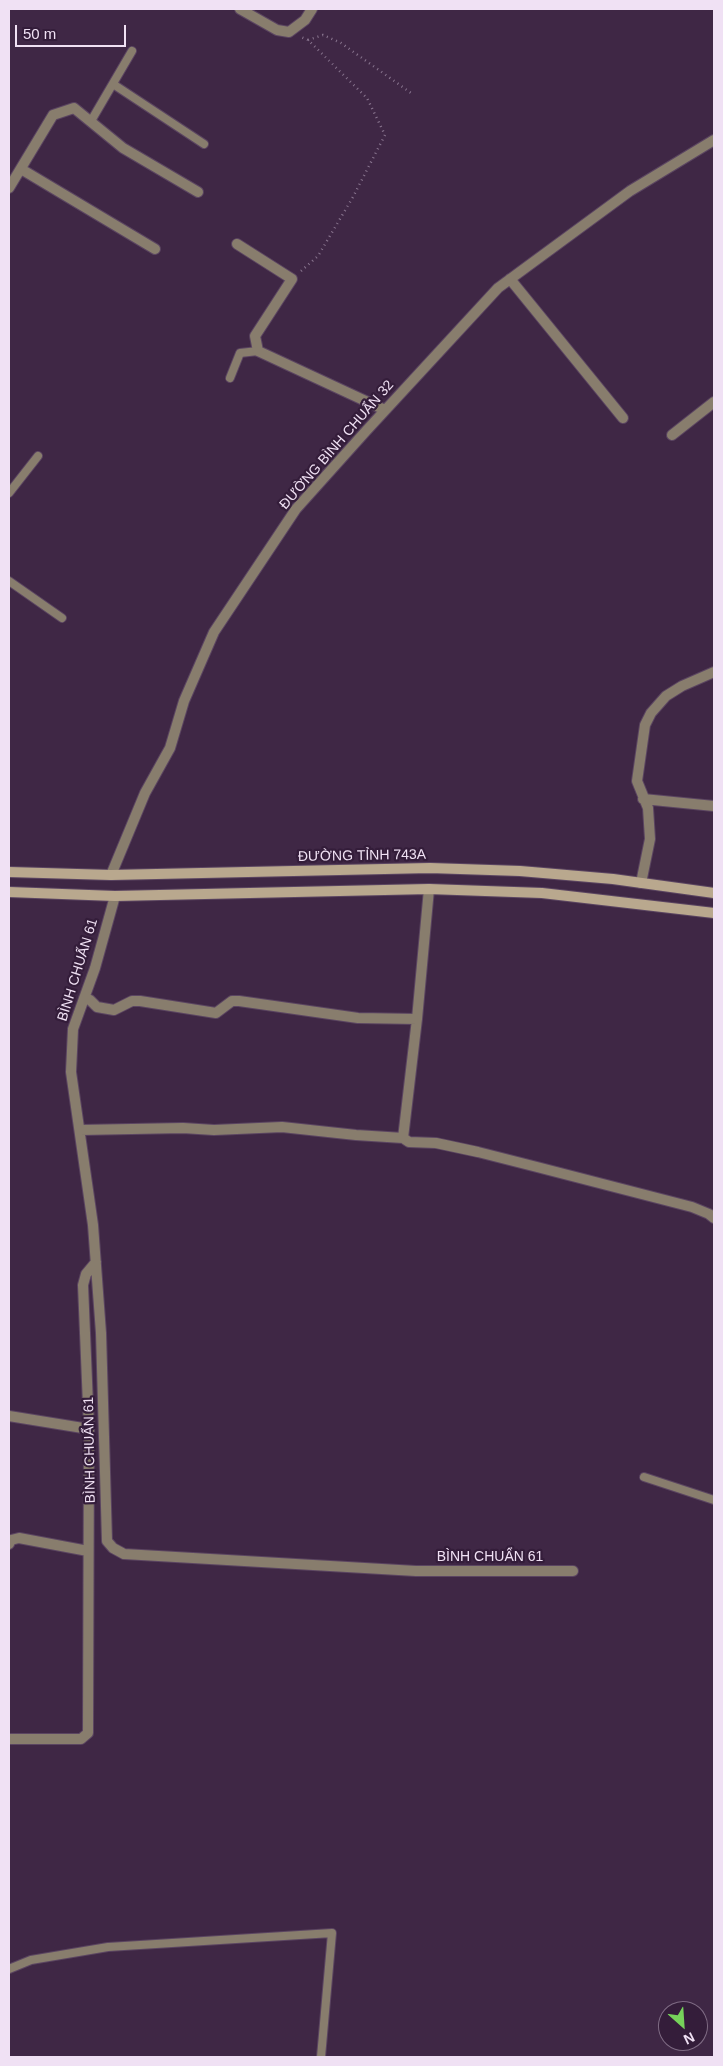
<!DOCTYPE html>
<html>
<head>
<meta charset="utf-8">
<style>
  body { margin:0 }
  #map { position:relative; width:723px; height:2066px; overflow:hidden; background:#3f2745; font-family:Arial,sans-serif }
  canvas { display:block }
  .frame { position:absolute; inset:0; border:10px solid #f0e1f4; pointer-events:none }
  .north { position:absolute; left:658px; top:2001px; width:50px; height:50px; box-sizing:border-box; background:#341d3a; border:1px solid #7f6b84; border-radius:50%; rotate:154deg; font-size:14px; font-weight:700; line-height:20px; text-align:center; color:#f0e1f4 }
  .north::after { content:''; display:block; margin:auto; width:18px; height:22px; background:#76d25a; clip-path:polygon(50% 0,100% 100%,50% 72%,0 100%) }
  .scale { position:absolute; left:15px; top:25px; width:111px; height:22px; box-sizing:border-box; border:2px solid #f0e1f4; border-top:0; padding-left:6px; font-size:15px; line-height:18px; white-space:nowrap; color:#f0e1f4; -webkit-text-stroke:4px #341d3a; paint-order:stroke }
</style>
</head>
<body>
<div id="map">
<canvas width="723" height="2066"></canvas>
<div class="frame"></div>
<div class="north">N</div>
<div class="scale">50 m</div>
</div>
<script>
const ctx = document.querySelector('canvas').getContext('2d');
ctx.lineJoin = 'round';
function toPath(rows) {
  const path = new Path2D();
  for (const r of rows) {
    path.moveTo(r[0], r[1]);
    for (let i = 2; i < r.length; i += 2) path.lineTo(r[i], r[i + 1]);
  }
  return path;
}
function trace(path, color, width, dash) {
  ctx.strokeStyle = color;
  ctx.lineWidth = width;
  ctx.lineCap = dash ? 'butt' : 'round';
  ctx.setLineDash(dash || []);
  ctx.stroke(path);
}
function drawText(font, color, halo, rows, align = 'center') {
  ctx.font = font + ' Arial,sans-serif';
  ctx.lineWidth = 4.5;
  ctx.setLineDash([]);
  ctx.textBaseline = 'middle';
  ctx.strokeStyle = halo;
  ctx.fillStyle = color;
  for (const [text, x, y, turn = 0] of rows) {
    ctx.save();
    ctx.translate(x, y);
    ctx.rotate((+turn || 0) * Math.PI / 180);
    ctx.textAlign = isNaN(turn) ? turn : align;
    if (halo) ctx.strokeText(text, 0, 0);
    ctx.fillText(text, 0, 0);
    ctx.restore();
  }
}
const service = toPath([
  [113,84,204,144],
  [91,121,132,51],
  [230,378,240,353,258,351],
  [9,493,38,456],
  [9,581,62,618],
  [644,1477,714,1500],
  [9,1969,31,1960,108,1947,332,1933,321,2057]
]);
const minor = toPath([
  [240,9,277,30,289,32,305,20,312,9],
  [21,169,155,249],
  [9,188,53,115,74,108,123,148,198,192],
  [237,244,292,279,255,336,258,351,385,410],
  [510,279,623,418],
  [672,435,714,402],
  [643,799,714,806],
  [111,875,145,793,170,748,184,701,214,632,296,509,366,431,498,288,630,191,714,140],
  [641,883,650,839,648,808,637,781,645,725,651,713,666,696,682,686,714,672],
  [429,889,417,1019,403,1138,409,1142,436,1143,478,1152,537,1167,692,1207,709,1214,714,1218],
  [115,896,95,968,73,1029,71,1072,93,1225,101,1333,107,1541,113,1548,124,1554,416,1571,573,1571],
  [84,998,90,1000,97,1007,114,1010,132,1001,140,1001,216,1013,232,1001,239,1001,358,1018,417,1019],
  [80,1130,183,1128,214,1130,282,1127,356,1135,403,1138],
  [9,1416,89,1429],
  [9,1544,11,1540,19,1538,88,1551],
  [9,1739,81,1739,88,1733,89,1429,83,1285,86,1274,96,1262]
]);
const secondary = toPath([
  [9,872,111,875,430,868,520,871,613,879,714,893],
  [9,892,115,896,429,889,542,893,714,913]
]);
trace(service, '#5b4561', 10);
trace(minor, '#5b4561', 12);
trace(secondary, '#5b4561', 12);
trace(toPath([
  [308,40,323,35,341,43,411,93],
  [301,271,318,256,353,197,385,135,367,98,308,40,301,37]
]), '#89758f', 2.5, [1, 4]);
trace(service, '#887d6d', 8);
trace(minor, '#887d6d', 10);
trace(secondary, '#b9a88e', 10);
drawText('14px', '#f0e1f4', '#341d3a', [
  ["ĐƯỜNG BÌNH CHUẨN 32",337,445,-49],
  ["ĐƯỜNG TỈNH 743A",362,856,-1],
  ["BÌNH CHUẨN 61",78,970,-73],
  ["BÌNH CHUẨN 61",90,1450,-91],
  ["BÌNH CHUẨN 61",490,1557]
]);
</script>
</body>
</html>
